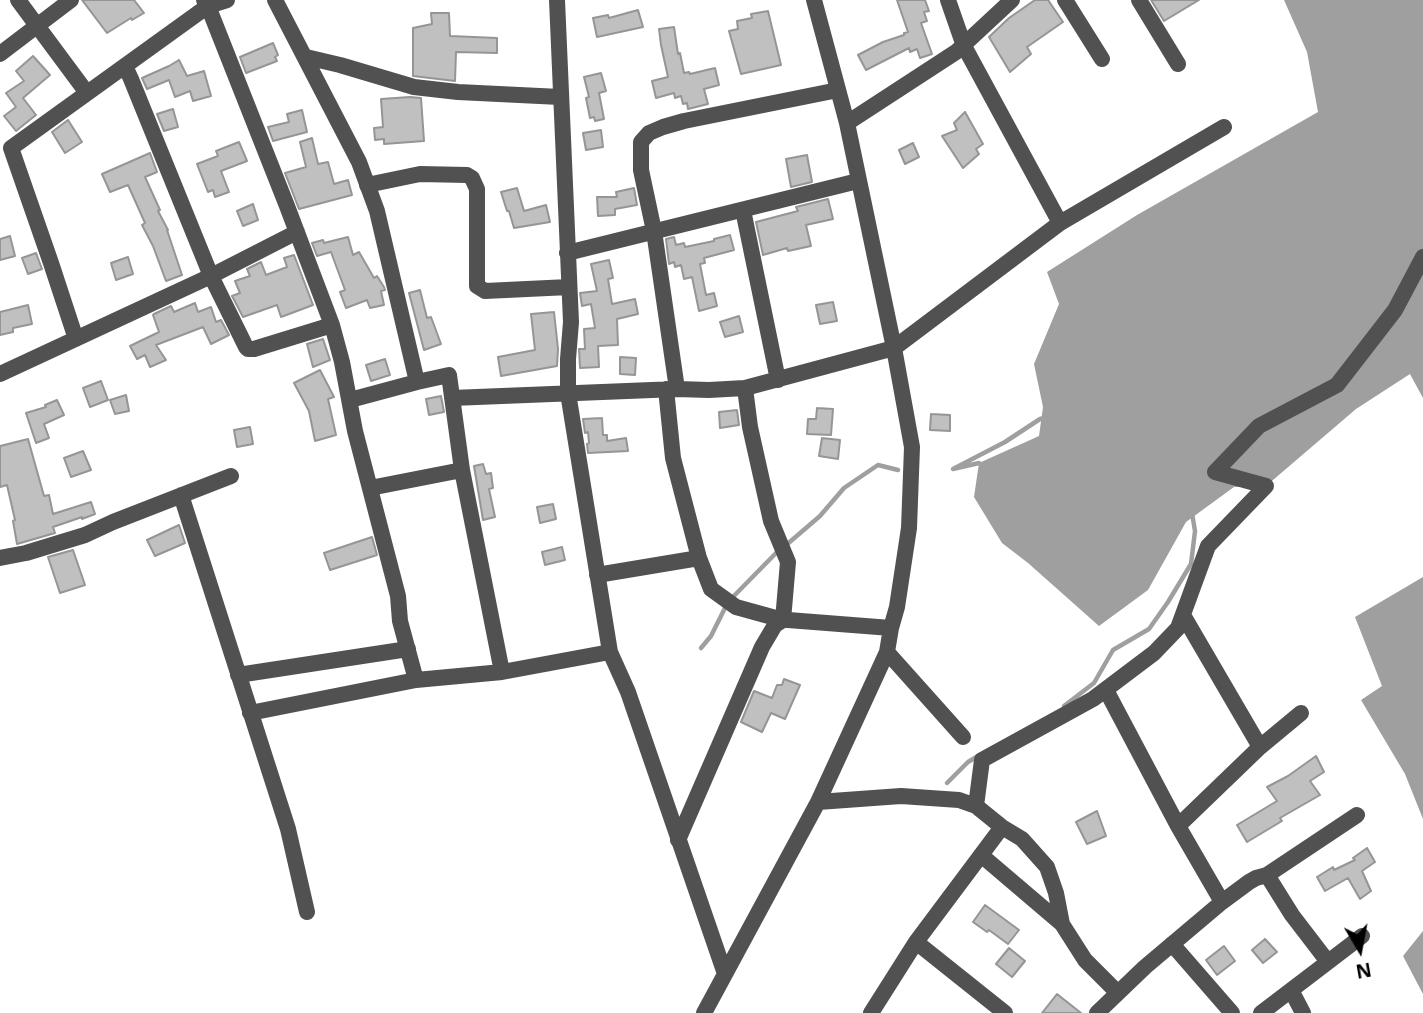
<!DOCTYPE html>
<html>
<head>
<meta charset="utf-8">
<style>
  body { margin:0 }
  #map { position:relative; width:1423px; height:1013px; overflow:hidden; background:#fff; font-family:"Noto Sans",sans-serif }
  canvas { display:block }
  .north { position:absolute; left:1325px; top:915px; width:70px; height:70px; -webkit-text-stroke:5px #fff; paint-order:stroke; rotate:170deg; font-size:19px; font-weight:700; line-height:28px; text-align:center; color:#000 }
  .north::after { content:''; display:block; margin:auto; width:24px; height:32px; background:#000; clip-path:polygon(50% 0,100% 100%,50% 72%,0 100%) }
</style>
</head>
<body>
<div id="map">
<canvas width="1423" height="1013"></canvas>
<div class="north">N</div>
</div>
<script>
const ctx = document.querySelector('canvas').getContext('2d');
ctx.lineJoin = 'round';
function fill(path, color) {
  ctx.fillStyle = color;
  ctx.fill(path, 'evenodd');
}
function toPath(rows) {
  const path = new Path2D();
  for (const r of rows) {
    path.moveTo(r[0], r[1]);
    for (let i = 2; i < r.length; i += 2) path.lineTo(r[i], r[i + 1]);
  }
  return path;
}
function trace(path, color, width, dash) {
  ctx.strokeStyle = color;
  ctx.lineWidth = width;
  ctx.lineCap = dash ? 'butt' : 'round';
  ctx.setLineDash(dash || []);
  ctx.stroke(path);
}
fill(toPath([
  [1284,0,1423,0,1423,398,1410,374,1356,409,1266,486,1234,487,1186,522,1148,590,1099,626,1028,563,1002,543,974,497,979,463,1039,436,1043,407,1034,364,1059,304,1047,272,1137,215,1318,112,1307,52],
  [1423,577,1423,819,1405,774,1361,700,1382,686,1355,617],
  [1423,931,1423,994,1403,956]
]), '#9f9f9f');
trace(toPath([
  [979,463,953,469,1005,442,1040,419,1044,418],
  [785,546,820,516,844,488,878,465,898,470],
  [701,648,711,636,728,602,778,551],
  [1064,706,1094,683,1113,650,1149,629,1168,602,1191,564,1195,531,1192,513],
  [947,783,968,762,978,756]
]), '#9f9f9f', 4.5);
const building = toPath([
  [82,0,134,0,144,13,132,20,131,18,107,33,82,0],
  [897,0,925,0,929,11,924,12,927,21,921,23,932,54,920,58,917,49,910,52,909,48,866,70,858,55,883,42,904,35,904,33,908,32,897,0],
  [1035,0,1048,0,1063,22,1027,47,1031,54,1010,72,989,37,1009,18,1035,0],
  [1151,0,1199,0,1164,21,1151,0],
  [638,10,643,27,597,37,593,18,608,15,609,18,638,10],
  [768,11,781,65,741,74,729,31,738,29,737,21,752,18,751,14,768,11],
  [431,13,449,13,450,36,497,38,497,53,456,52,455,81,413,76,413,28,432,24,431,13],
  [674,27,678,54,680,53,684,73,689,72,690,74,715,68,719,85,704,89,708,104,688,109,687,103,683,104,681,96,675,98,674,93,656,98,652,81,668,77,661,45,659,29,674,27],
  [273,43,278,55,275,57,277,61,246,73,240,57,273,43],
  [33,56,50,75,23,98,36,115,16,131,4,116,16,107,6,93,24,81,16,71,33,56],
  [179,60,187,76,204,71,211,96,193,101,190,91,175,97,169,80,147,89,142,78,169,66,179,60],
  [601,73,606,91,599,93,604,119,595,121,594,117,590,118,586,98,589,97,584,77,601,73],
  [410,97,421,98,424,141,384,144,384,139,375,140,374,128,383,127,381,99,410,97],
  [173,109,178,127,164,131,157,114,173,109],
  [302,110,307,132,273,141,268,127,289,122,287,114,302,110],
  [965,112,983,144,976,149,979,154,963,168,942,136,957,130,954,123,965,112],
  [68,120,82,142,65,153,52,132,68,120],
  [601,130,603,147,586,150,583,133,601,130],
  [312,138,318,164,328,162,334,184,348,180,352,195,299,209,285,173,306,167,300,142,312,138],
  [239,142,247,161,221,171,229,192,215,197,213,190,208,192,197,164,218,156,216,151,239,142],
  [913,143,919,157,905,164,899,150,913,143],
  [150,153,157,172,145,177,160,210,158,211,168,230,167,230,182,275,166,281,153,246,142,225,145,223,128,185,110,192,102,174,150,153],
  [807,155,812,182,791,187,786,159,807,155],
  [517,188,524,211,546,205,550,222,514,228,509,211,507,211,501,192,517,188],
  [634,188,637,205,615,209,615,215,598,216,597,197,617,197,616,192,634,188],
  [828,199,833,219,806,225,811,246,788,251,787,248,763,255,756,222,798,211,796,207,828,199],
  [253,204,258,220,243,226,237,211,253,204],
  [730,235,734,250,704,258,705,263,700,264,706,295,714,293,717,306,699,311,692,277,684,279,681,265,675,267,674,262,669,264,666,239,674,237,676,245,684,243,685,247,714,241,714,239,730,235],
  [10,236,15,256,0,260,0,239,10,236],
  [348,237,353,255,359,252,374,278,377,276,384,287,385,290,381,291,384,305,370,308,367,300,346,308,340,292,345,290,331,252,317,256,312,243,323,240,324,243,348,237],
  [36,253,42,269,28,274,22,258,36,253],
  [294,255,313,305,281,317,277,305,243,317,232,296,240,293,235,281,250,276,247,269,261,262,266,275,287,267,284,258,294,255],
  [128,257,133,274,116,280,111,263,128,257],
  [609,260,613,278,608,279,612,304,635,299,638,314,617,319,618,345,598,346,599,367,580,368,579,349,585,349,584,329,595,328,591,304,582,306,580,293,597,291,591,264,609,260],
  [420,290,427,318,431,317,441,344,424,350,409,293,420,290],
  [833,302,837,321,820,324,816,305,833,302],
  [195,303,198,312,211,307,216,322,221,320,229,335,211,344,203,327,156,345,166,360,150,367,145,355,137,359,130,346,159,332,153,315,154,314,171,306,174,312,195,303],
  [28,305,32,324,13,328,13,332,0,335,0,312,28,305],
  [554,312,558,349,557,366,501,376,498,357,535,350,531,314,554,312],
  [739,316,743,332,725,337,720,322,739,316],
  [323,339,330,360,313,367,307,344,323,339],
  [620,357,636,358,635,375,620,374,620,357],
  [385,359,390,375,371,381,366,365,385,359],
  [320,370,334,397,328,399,336,435,315,441,309,411,294,383,320,370],
  [101,381,108,400,90,407,83,388,101,381],
  [126,395,129,411,115,414,110,400,126,395],
  [441,396,444,412,429,415,426,399,441,396],
  [57,400,64,415,44,424,49,438,36,443,26,413,46,407,45,405,57,400],
  [817,408,833,409,831,435,807,434,808,419,816,419,817,408],
  [737,410,739,425,720,428,719,412,737,410],
  [931,414,950,415,950,431,930,430,931,414],
  [602,418,603,435,607,435,607,441,626,438,628,451,588,453,587,444,589,443,588,432,585,433,583,419,602,418],
  [250,427,253,444,237,447,234,430,250,427],
  [822,438,840,440,838,459,819,456,822,438],
  [28,439,44,496,49,495,53,514,91,502,95,514,82,519,82,517,53,527,55,533,17,544,13,521,15,520,7,485,0,487,0,446,28,439],
  [83,451,91,470,71,477,64,458,83,451],
  [483,464,486,474,491,473,493,488,489,489,495,517,483,520,474,466,483,464],
  [553,504,556,519,540,523,537,507,553,504],
  [179,525,185,543,155,556,147,540,179,525],
  [372,537,377,555,330,570,324,553,372,537],
  [562,547,565,560,545,565,542,552,562,547],
  [73,550,85,585,60,593,48,557,73,550],
  [784,679,800,685,785,719,771,713,762,732,741,722,754,691,772,698,777,685,782,685,784,679],
  [1316,756,1324,772,1310,781,1320,795,1280,818,1282,821,1247,842,1237,825,1277,801,1267,787,1288,776,1316,756],
  [1097,811,1106,836,1087,844,1076,822,1097,811],
  [1367,848,1375,862,1362,871,1371,891,1360,899,1348,878,1325,891,1317,877,1333,867,1334,870,1355,860,1353,858,1367,848],
  [985,905,1019,930,1008,944,989,930,987,932,973,922,985,905],
  [1265,939,1277,952,1263,963,1252,950,1265,939],
  [1224,946,1235,961,1217,975,1206,960,1224,946],
  [1009,948,1025,961,1012,977,996,964,1009,948],
  [1057,994,1081,1013,1042,1013,1057,994]
]);
fill(building, '#c0c0c0');
trace(building, '#959595', 2);
trace(toPath([
  [18,0,87,93],
  [204,0,208,6,287,206,332,325,342,362,355,431,398,596,400,621,416,680,502,672,610,652],
  [275,0,359,162,377,211,417,382,350,400],
  [557,0,571,322,568,359,568,393,610,652,628,692,725,974],
  [948,0,964,46,1060,223],
  [1065,0,1102,59],
  [1139,0,1178,64],
  [0,54,71,0],
  [306,57,340,65,414,87,458,92,560,97],
  [125,66,131,79,211,276,246,347,248,349,254,349,332,325],
  [847,123,956,52,1012,0],
  [11,148,208,6,227,0],
  [11,148,51,263,76,339],
  [367,185,420,174,467,175,472,178,477,189,477,286,485,291,569,287],
  [743,210,778,380],
  [567,253,858,181],
  [0,374,211,276,297,232],
  [417,382,449,375,462,470,502,672],
  [666,389,673,458,699,558,711,589,736,607,783,620,788,562,771,521,750,427,745,388],
  [677,389,654,231,641,170,641,142,649,133,663,127,684,121,838,90],
  [452,398,677,389,709,390,745,388,894,348,1060,223,1224,127],
  [370,488,462,470],
  [181,495,288,829,307,912],
  [0,558,26,553,85,535,113,522,231,476],
  [597,575,699,558],
  [1183,615,1260,747],
  [887,652,963,737],
  [238,675,408,649],
  [1106,690,1178,826,1222,902],
  [250,713,416,680],
  [818,802,901,796,959,800,976,806,1002,827,1022,839,1047,867,1056,893,1062,924,1085,960,1117,992],
  [976,806,982,760,1093,699,1154,653,1178,628,1208,546,1266,486,1215,472,1259,426,1337,385,1395,310,1423,257],
  [1178,826,1260,747,1301,713],
  [678,840,762,647,775,625,783,620,788,620,891,628],
  [981,855,1062,924],
  [916,942,1005,1013],
  [1172,944,1232,1013],
  [1328,962,1362,936],
  [1291,990,1303,1013],
  [704,1013,818,802,887,652,891,628,897,607,909,528,912,447,894,348,847,123,814,0],
  [871,1013,916,942,1002,827],
  [1097,1013,1145,967,1222,902,1249,882,1256,878,1267,875,1357,815],
  [1261,1013,1328,962,1292,915,1267,875]
]), '#515151', 16);
</script>
</body>
</html>
